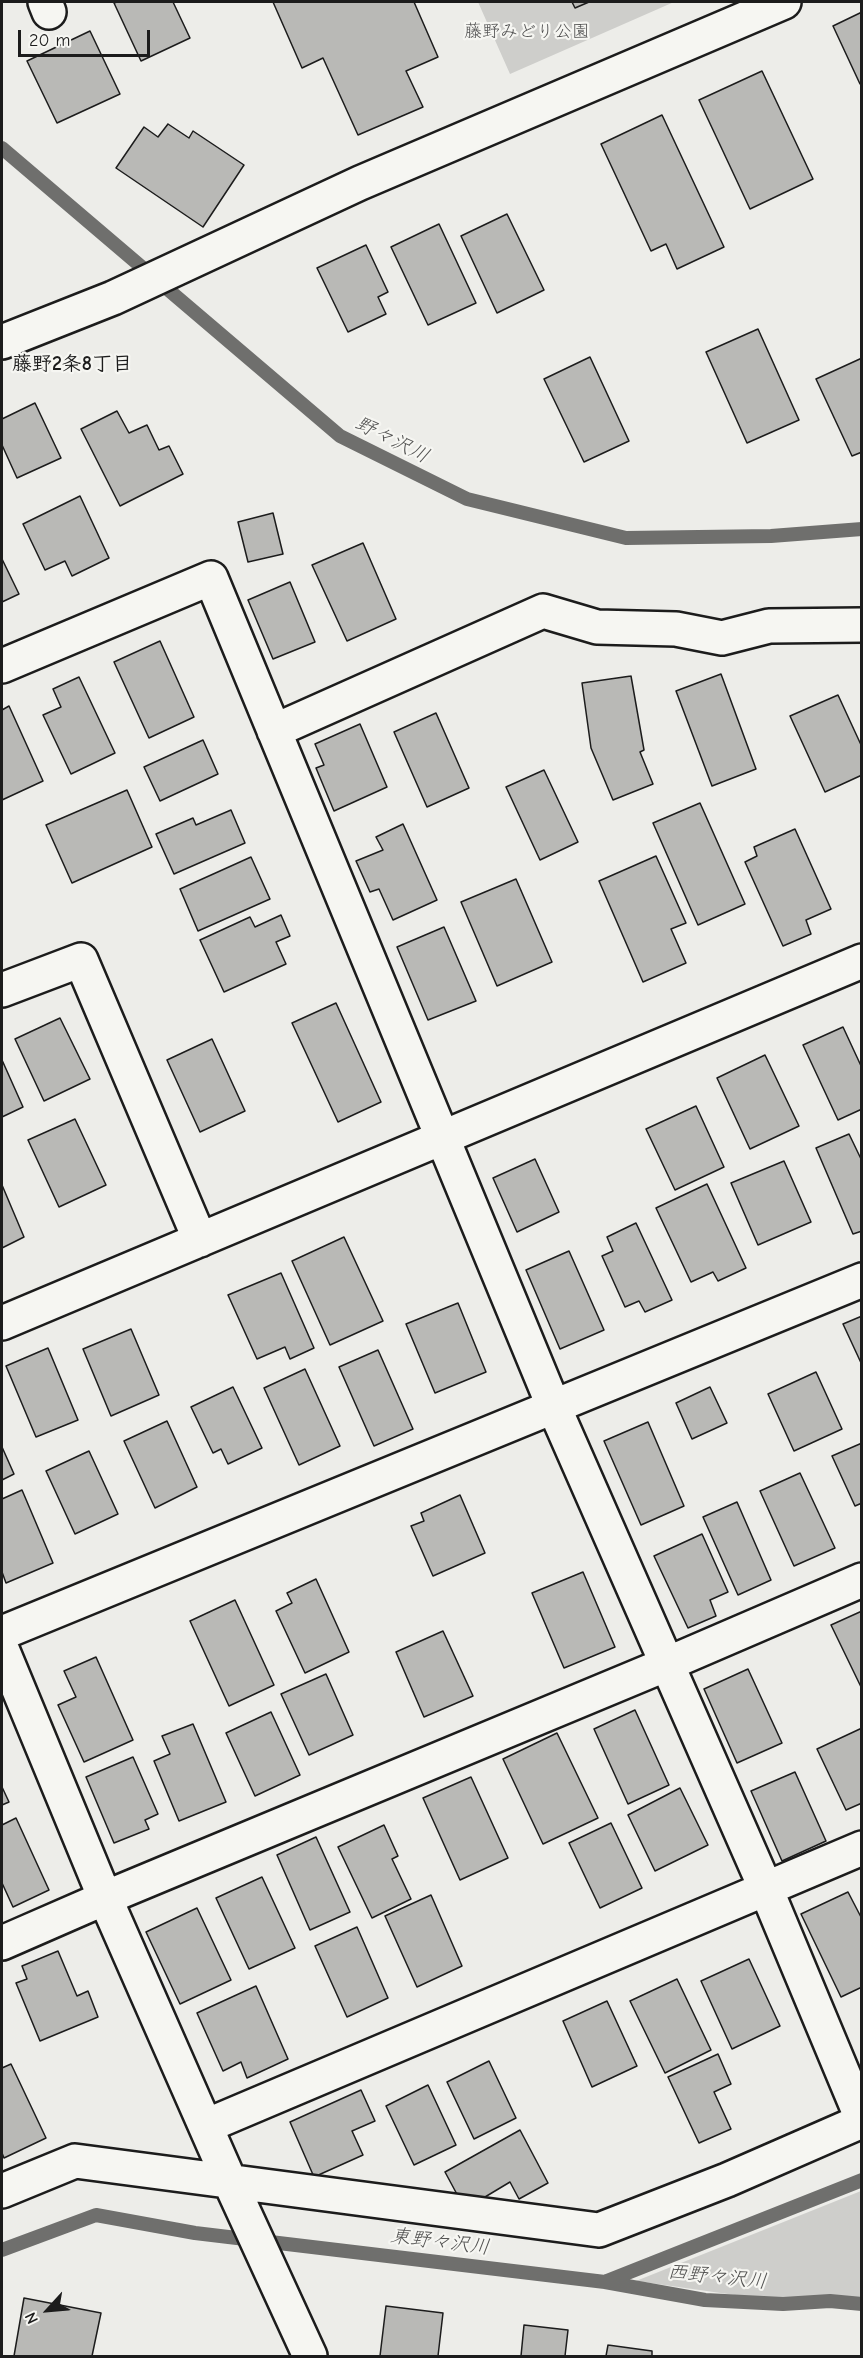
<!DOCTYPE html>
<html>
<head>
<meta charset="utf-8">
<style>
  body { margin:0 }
  #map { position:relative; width:863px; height:2358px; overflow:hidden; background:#edede9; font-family:"Comic Neue",sans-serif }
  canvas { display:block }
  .frame { position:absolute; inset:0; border:3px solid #1c1c1c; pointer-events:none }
  .north { position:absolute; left:18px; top:2280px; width:60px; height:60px; -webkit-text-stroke:4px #f6f6f2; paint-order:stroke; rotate:244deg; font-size:16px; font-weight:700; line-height:24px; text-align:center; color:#1c1c1c }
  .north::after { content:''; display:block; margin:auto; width:21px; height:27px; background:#1c1c1c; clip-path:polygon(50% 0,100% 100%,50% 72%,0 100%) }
  .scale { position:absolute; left:18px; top:30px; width:132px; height:27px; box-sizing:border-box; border:3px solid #1c1c1c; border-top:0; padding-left:8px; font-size:18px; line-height:21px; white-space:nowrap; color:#1c1c1c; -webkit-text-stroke:4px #f6f6f2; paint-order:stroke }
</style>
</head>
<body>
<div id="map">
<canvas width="863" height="2358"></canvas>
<div class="frame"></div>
<div class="north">N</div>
<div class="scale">20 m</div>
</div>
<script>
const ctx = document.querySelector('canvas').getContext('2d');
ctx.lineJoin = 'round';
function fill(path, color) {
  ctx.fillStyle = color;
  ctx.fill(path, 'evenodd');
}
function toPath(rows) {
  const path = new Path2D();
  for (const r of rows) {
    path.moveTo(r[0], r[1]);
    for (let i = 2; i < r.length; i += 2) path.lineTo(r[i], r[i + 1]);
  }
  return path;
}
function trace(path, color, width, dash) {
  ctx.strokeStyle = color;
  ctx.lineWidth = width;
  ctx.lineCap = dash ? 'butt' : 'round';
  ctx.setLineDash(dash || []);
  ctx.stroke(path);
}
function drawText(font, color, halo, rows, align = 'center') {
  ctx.font = font + ' "Comic Neue","Klee One",sans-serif';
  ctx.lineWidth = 4.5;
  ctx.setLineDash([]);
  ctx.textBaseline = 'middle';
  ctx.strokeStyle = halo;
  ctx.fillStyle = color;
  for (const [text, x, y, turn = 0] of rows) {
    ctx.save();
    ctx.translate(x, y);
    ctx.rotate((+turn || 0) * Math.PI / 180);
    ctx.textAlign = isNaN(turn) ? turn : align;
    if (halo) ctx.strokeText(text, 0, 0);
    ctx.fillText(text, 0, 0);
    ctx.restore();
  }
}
fill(toPath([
  [478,2,674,2,510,74],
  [861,2191,861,2299,829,2296,783,2298,742,2296,636,2281]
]), '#cececb');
trace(toPath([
  [2,148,340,436,467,499,626,538,771,536,862,529],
  [2,2250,96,2215,195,2233,605,2282,705,2300,783,2304,830,2301,862,2304],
  [607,2281,862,2180]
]), '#6f6f6d', 14);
const building = toPath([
  [117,2,173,2,190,38,141,61,114,3,117,2],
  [273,2,414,2,438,57,406,71,423,107,358,135,323,58,302,68,273,2],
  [572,2,589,2,575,8,572,2],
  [862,12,862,84,860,84,833,26,862,12],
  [90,31,120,94,57,123,27,61,90,31],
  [762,71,813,179,750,209,699,100,762,71],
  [662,115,724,247,677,269,666,244,651,251,601,144,662,115],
  [168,124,189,138,193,131,244,165,203,227,116,168,144,127,158,137,168,124],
  [507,214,544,290,497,313,461,236,507,214],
  [439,224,476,303,428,325,391,247,439,224],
  [366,245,388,292,378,297,386,314,348,332,317,268,366,245],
  [758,329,799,420,747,443,706,352,758,329],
  [590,357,629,441,584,462,544,379,590,357],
  [862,358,862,452,852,456,816,379,862,358],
  [35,403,61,458,17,478,2,445,2,419,35,403],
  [117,411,129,433,147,425,159,450,169,446,183,474,120,506,81,429,117,411],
  [80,496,109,558,72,576,65,561,45,570,23,524,80,496],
  [273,513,283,554,248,562,238,522,273,513],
  [363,543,396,619,347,641,312,565,363,543],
  [2,559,19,594,2,602,2,559],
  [290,582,315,642,273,659,248,600,290,582],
  [160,641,194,717,149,738,114,662,160,641],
  [721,674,756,769,712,786,676,691,721,674],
  [631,676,644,750,640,752,653,784,613,800,591,748,582,683,631,676],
  [79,677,115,753,71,774,43,715,61,707,53,689,79,677],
  [838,695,862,747,862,775,825,792,790,716,838,695],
  [9,706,43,781,2,800,2,710,9,706],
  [436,713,469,788,427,807,394,732,436,713],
  [360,724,387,787,334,811,316,768,324,765,315,744,360,724],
  [203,740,218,774,160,801,144,767,203,740],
  [544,770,578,842,540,860,506,787,544,770],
  [127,790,152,847,72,883,46,825,127,790],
  [700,803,745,904,698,925,653,823,700,803],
  [231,810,245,843,174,874,156,834,193,818,196,825,231,810],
  [403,824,437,900,393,920,379,889,370,892,356,861,383,850,376,837,403,824],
  [795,829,831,909,806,920,811,934,783,946,745,862,757,856,754,847,795,829],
  [656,856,686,923,671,929,686,963,643,982,599,881,656,856],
  [251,857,270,899,198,931,180,889,251,857],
  [516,879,552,962,497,986,461,902,516,879],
  [281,915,290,936,276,942,286,964,224,992,200,940,250,917,255,927,281,915],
  [444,927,476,1001,428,1020,397,947,444,927],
  [336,1003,381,1102,338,1122,292,1023,336,1003],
  [60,1018,90,1079,44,1101,15,1039,60,1018],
  [843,1027,862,1068,862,1109,838,1120,803,1045,843,1027],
  [212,1039,245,1111,200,1132,167,1060,212,1039],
  [765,1055,799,1126,750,1149,717,1078,765,1055],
  [2,1060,23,1107,2,1117,2,1060],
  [696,1106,724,1167,675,1190,646,1129,696,1106],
  [75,1119,106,1185,59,1207,28,1140,75,1119],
  [849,1134,862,1161,862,1231,853,1234,816,1148,849,1134],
  [535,1159,559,1212,517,1232,493,1178,535,1159],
  [784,1161,811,1222,758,1245,731,1183,784,1161],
  [707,1184,746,1268,718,1281,713,1272,691,1282,656,1208,707,1184],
  [2,1185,24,1237,2,1248,2,1185],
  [636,1223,672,1300,645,1312,639,1301,625,1307,602,1256,613,1251,607,1237,636,1223],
  [344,1237,383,1321,330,1345,292,1261,344,1237],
  [569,1251,604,1330,560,1349,526,1270,569,1251],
  [281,1273,314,1348,290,1359,285,1347,257,1359,228,1295,281,1273],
  [458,1303,486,1372,435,1393,406,1324,458,1303],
  [862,1316,862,1365,843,1324,862,1316],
  [131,1329,159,1395,111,1416,83,1349,131,1329],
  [48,1348,78,1420,36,1437,6,1366,48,1348],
  [378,1350,413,1429,374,1446,339,1367,378,1350],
  [305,1369,340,1446,299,1465,264,1388,305,1369],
  [816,1372,842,1429,794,1451,768,1394,816,1372],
  [233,1387,262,1448,228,1464,221,1449,213,1453,191,1407,233,1387],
  [710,1387,727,1423,692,1439,676,1403,710,1387],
  [167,1421,197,1487,155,1508,124,1441,167,1421],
  [648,1422,684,1506,641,1525,604,1441,648,1422],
  [862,1443,862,1503,855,1506,832,1456,862,1443],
  [2,1447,14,1474,2,1480,2,1447],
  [89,1451,118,1514,75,1534,46,1471,89,1451],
  [800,1473,835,1548,794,1566,760,1491,800,1473],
  [22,1490,53,1563,6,1583,2,1572,2,1499,22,1490],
  [460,1495,485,1553,433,1576,411,1526,424,1521,421,1513,460,1495],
  [737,1502,771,1580,738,1595,703,1517,737,1502],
  [702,1534,728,1592,710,1600,716,1616,688,1628,654,1556,702,1534],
  [583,1572,615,1647,564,1668,532,1593,583,1572],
  [316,1579,349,1652,305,1673,276,1611,292,1603,287,1593,316,1579],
  [235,1600,274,1685,229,1706,190,1621,235,1600],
  [862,1611,862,1689,831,1625,862,1611],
  [443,1631,473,1696,424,1717,396,1652,443,1631],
  [96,1657,133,1740,84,1762,58,1705,76,1697,64,1671,96,1657],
  [748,1669,782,1743,737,1763,704,1689,748,1669],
  [326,1674,353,1735,309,1755,281,1694,326,1674],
  [635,1710,669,1785,628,1804,594,1729,635,1710],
  [271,1712,300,1775,255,1796,226,1733,271,1712],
  [193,1724,226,1802,179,1821,154,1761,170,1754,162,1736,193,1724],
  [862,1728,862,1803,846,1810,817,1749,862,1728],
  [557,1733,598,1818,543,1844,503,1759,557,1733],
  [133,1757,158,1814,145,1820,149,1829,114,1843,86,1777,133,1757],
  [795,1772,826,1841,782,1861,751,1791,795,1772],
  [471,1777,508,1858,460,1880,423,1798,471,1777],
  [2,1787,9,1802,2,1805,2,1787],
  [680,1788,708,1845,655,1871,628,1815,680,1788],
  [16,1818,49,1890,13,1907,2,1883,2,1825,16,1818],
  [611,1823,642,1888,600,1908,569,1843,611,1823],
  [384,1825,398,1856,392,1859,411,1899,372,1918,338,1847,384,1825],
  [316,1837,350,1912,310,1930,277,1855,316,1837],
  [262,1877,295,1948,249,1969,216,1898,262,1877],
  [848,1892,862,1919,862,1987,841,1997,801,1914,848,1892],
  [431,1895,462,1966,417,1987,385,1916,431,1895],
  [197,1908,231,1980,180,2004,146,1932,197,1908],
  [357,1927,388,1998,347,2017,315,1946,357,1927],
  [58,1951,77,1996,88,1991,98,2017,40,2041,16,1983,27,1979,22,1966,58,1951],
  [749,1959,780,2026,732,2049,701,1981,749,1959],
  [677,1979,711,2050,665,2073,630,2001,677,1979],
  [256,1986,288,2059,247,2078,241,2062,223,2071,197,2013,256,1986],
  [607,2001,637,2066,592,2087,563,2021,607,2001],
  [718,2054,731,2084,714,2092,731,2129,699,2143,668,2077,718,2054],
  [489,2061,516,2118,474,2139,447,2082,489,2061],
  [11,2064,46,2138,4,2158,2,2153,2,2068,11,2064],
  [428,2085,456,2145,414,2165,386,2106,428,2085],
  [361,2090,375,2121,352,2131,363,2155,314,2177,290,2122,361,2090],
  [520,2130,548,2183,519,2199,510,2182,485,2197,459,2198,445,2172,520,2130],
  [24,2298,101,2313,92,2356,14,2356,24,2298],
  [386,2306,443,2313,438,2356,380,2356,386,2306],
  [524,2325,568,2330,565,2356,521,2356,524,2325],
  [608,2345,652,2351,652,2356,606,2356,608,2345]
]);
fill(building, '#b9b9b6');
trace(building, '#1c1c1c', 1.5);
const street = toPath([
  [45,2,49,12],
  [2,342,113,298,360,183,784,2],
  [2,666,211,578,553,1405,766,1889,862,2119],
  [274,731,543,611,597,627,676,629,722,638,769,626,862,625],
  [2,990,81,960,200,1240],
  [2,1323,862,961],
  [2,1633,862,1280],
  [2,1649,105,1898,230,2182,310,2356],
  [2,1943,105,1898,667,1664,862,1580],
  [206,2126,862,1848],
  [2,2191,75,2161,599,2230,727,2180,862,2121]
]);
trace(street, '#1c1c1c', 38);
trace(street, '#f6f6f2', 33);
drawText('18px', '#515151', '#f6f6f2', [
  ["藤野みどり公園",527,32]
]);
drawText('bold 20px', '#1c1c1c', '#f6f6f2', [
  ["藤野2条8丁目",72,364]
]);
drawText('italic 20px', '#535352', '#f6f6f2', [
  ["野々沢川",392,440,27],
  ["東野々沢川",440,2242,7],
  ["西野々沢川",717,2277,6]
]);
</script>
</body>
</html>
